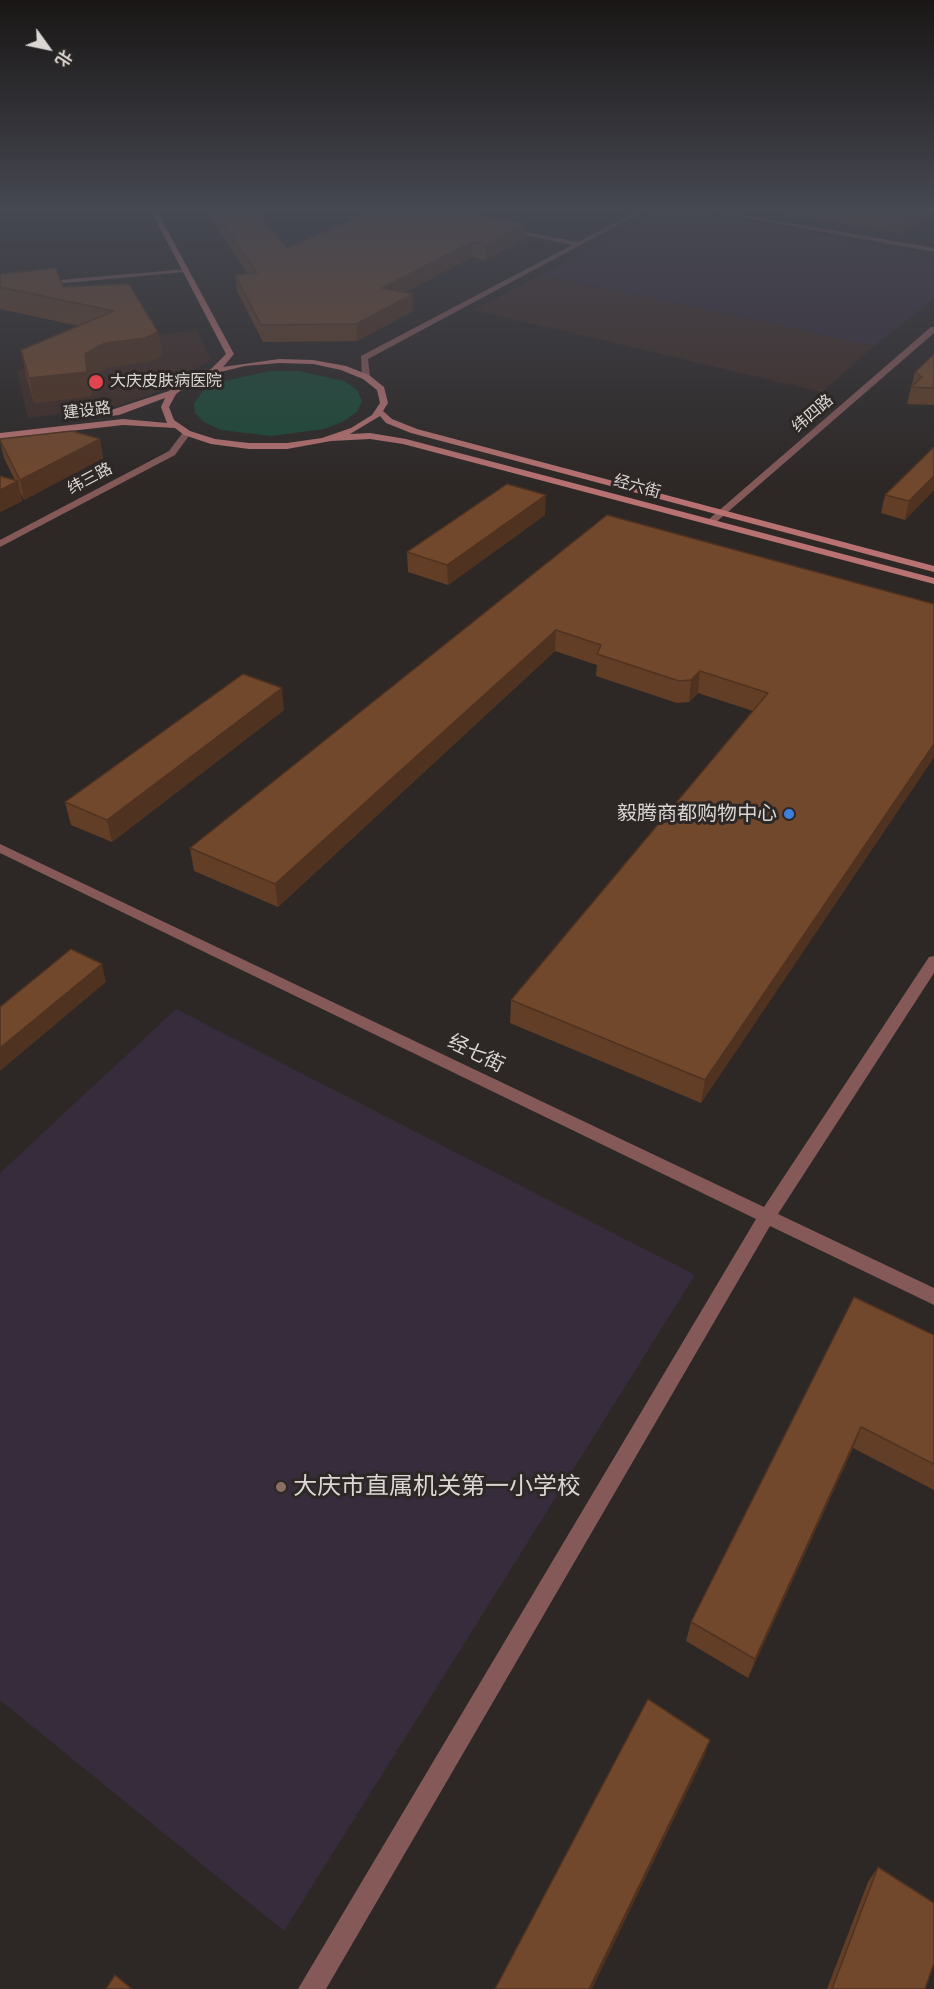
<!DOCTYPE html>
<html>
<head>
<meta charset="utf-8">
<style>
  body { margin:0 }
  #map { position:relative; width:934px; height:1989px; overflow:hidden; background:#2d2826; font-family:"Fira Sans","Noto Sans SC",sans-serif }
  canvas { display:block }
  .north { position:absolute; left:18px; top:18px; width:60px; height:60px; -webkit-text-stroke:4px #2d2826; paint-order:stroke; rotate:123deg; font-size:16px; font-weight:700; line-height:24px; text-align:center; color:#d9d6d4 }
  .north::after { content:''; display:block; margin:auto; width:21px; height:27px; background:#d9d6d4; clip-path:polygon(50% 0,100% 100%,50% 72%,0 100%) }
</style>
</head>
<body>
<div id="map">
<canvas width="934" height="1989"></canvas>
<div class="north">北</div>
</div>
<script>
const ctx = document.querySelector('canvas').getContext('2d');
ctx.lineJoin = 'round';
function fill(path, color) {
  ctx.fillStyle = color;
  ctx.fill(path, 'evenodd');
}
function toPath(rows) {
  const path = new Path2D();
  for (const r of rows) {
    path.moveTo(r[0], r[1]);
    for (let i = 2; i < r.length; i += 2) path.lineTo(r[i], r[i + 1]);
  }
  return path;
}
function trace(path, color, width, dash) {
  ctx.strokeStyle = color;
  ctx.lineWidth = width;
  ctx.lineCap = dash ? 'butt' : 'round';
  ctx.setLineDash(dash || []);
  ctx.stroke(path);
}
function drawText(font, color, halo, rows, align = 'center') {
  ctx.font = font + ' "Fira Sans","Noto Sans SC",sans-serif';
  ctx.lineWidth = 6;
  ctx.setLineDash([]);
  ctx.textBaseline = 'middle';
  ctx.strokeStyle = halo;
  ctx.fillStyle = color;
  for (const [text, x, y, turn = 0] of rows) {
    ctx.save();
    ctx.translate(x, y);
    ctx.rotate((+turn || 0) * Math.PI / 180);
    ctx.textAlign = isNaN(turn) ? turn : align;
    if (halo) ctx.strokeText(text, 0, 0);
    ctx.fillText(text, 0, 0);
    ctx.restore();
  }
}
fill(toPath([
  [688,211,934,256,934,299,874,346,541,275,657,212],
  [176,1009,695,1275,284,1931,0,1700,0,1173]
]), '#372c3b');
fill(toPath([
  [541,275,874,346,822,392,474,310],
  [197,330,211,360,153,394,116,406,28,418,17,371,72,345]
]), '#3f2c26');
fill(toPath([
  [270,371,298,371,344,381,357,390,362,401,357,412,344,421,324,429,271,436,221,430,204,422,195,413,194,403,203,391,220,382]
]), '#1c4936');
fill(toPath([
  [637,211,644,211,368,359,370,377,366,379,362,377,361,356,572,245,506,231,504,228,578,242,637,211],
  [708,211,721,211,934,248,934,252,708,211],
  [187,269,185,272,0,289,0,285,187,269],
  [931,327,934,327,934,333,714,524,708,524,708,520,931,327],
  [184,431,191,433,175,455,0,547,0,540,169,451,184,431],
  [0,844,764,1207,929,957,934,956,934,973,778,1214,934,1288,934,1305,770,1226,326,1989,298,1989,756,1219,0,853,0,844]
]), '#855958');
fill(toPath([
  [151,211,157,211,234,354,223,367,279,359,313,360,346,366,369,375,384,387,388,403,383,411,392,419,417,429,934,566,934,572,411,433,386,423,380,416,350,434,370,433,406,439,934,578,934,584,403,444,370,439,331,441,287,449,249,449,211,444,184,435,175,428,123,425,0,439,0,433,123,419,167,423,161,407,165,398,119,415,103,417,99,414,169,391,185,379,211,369,226,354,151,211],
  [279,363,313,364,341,370,363,379,377,390,380,403,372,415,351,428,322,438,287,443,249,443,215,439,190,431,174,420,169,407,176,394,191,383,216,373,245,366,279,363]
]), '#b87271');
fill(toPath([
  [205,211,256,211,287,248,382,212,525,239,485,260,472,257,404,293,413,294,413,311,357,341,263,342,237,291,235,275,248,274],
  [768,211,934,211,903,234],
  [0,274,63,287,158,332,162,356,148,362,109,367,89,378,92,396,34,403,26,374,21,350,79,326,0,309],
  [934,355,934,405,907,404,915,372],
  [100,439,103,458,24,500,20,492,22,501,0,512,0,476,15,480,4,458,0,441],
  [934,447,934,490,905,520,881,513,885,495],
  [545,515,448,585,408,572,407,552],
  [607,515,934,604,934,757,701,1103,510,1023,511,1000,753,711,698,693,689,702,677,703,596,676,597,665,555,651,278,907,194,871,190,848],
  [284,710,112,842,71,825,65,802],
  [934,1335,934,1490,853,1448,748,1678,686,1641,691,1622],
  [878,1867,925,1989,827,1989,868,1882]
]), '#623e27');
fill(toPath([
  [921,211,934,211,903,234,905,222],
  [526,224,525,239,485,260,485,245],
  [472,242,472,257,382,304,382,288],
  [413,294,413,311,357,341,356,324],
  [158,332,162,356,148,362,109,367,89,378,92,396,34,403,29,378,85,354,105,343],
  [100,439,103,458,24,500,20,480],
  [934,476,934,490,905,520,909,501],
  [18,481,22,501,0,512,0,490],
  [546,495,545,515,448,585,447,565],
  [556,630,555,651,278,907,275,884],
  [700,671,698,693,689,702,691,680],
  [282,688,284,710,112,842,107,820],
  [934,744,934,757,701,1103,705,1080],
  [102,964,106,982,0,1071,0,1048],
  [861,1427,853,1448,748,1678,755,1659],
  [710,1740,704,1757,592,1989,589,1989]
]), '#503220');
const building = toPath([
  [213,211,256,211,287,248,372,211,381,211,382,212,386,211,454,211,526,224,485,245,472,242,382,288,413,294,356,324,261,325,235,275,257,273,213,211],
  [839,211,921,211,905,222,839,211],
  [56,268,63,287,129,284,158,332,145,338,105,343,85,354,87,372,29,378,21,350,114,311,0,287,0,274,56,268],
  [933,355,934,355,934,388,911,387,922,377,915,372,933,355],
  [72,431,100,439,20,480,0,440,0,439,72,431],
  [934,447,934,476,909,501,885,495,934,447],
  [0,476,18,481,0,490,0,476],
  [507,484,546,495,447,565,407,552,507,484],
  [607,515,934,604,934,744,705,1080,511,1000,768,693,700,671,691,680,679,681,597,654,601,645,556,630,275,884,190,848,607,515],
  [243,674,282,688,107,820,65,802,243,674],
  [71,949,102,964,0,1048,0,1007,71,949],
  [854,1297,934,1335,934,1464,861,1427,755,1659,691,1622,854,1297],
  [648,1699,710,1740,589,1989,495,1989,648,1699],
  [878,1867,934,1903,934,1963,925,1989,832,1989,878,1867],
  [115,1975,132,1989,106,1989,115,1975]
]);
fill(building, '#72482d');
trace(building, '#503220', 1.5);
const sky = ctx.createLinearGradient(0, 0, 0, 489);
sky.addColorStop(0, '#191615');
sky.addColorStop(0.43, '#464852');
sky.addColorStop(1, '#46485200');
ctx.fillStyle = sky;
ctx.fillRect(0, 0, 934, 489);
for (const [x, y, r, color] of [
  [96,382,8,"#e0444e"],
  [789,814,6,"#3f7fe0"],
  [281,1487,6,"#8d6e63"]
]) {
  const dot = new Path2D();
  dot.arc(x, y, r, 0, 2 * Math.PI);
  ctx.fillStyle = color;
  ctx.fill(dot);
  trace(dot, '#2d2826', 2);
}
drawText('16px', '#d9d6d4', '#2d2826', [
  ["大庆皮肤病医院",110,382]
], 'left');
drawText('16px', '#d9d6d4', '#2d2826', [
  ["建设路",87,411,-7],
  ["纬四路",813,414,-41],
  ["纬三路",90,479,-28],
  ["经六街",637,487,15]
]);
drawText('20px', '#d9d6d4', '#2d2826', [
  ["毅腾商都购物中心",777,814]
], 'right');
drawText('20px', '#d9d6d4', '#2d2826', [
  ["经七街",476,1054,26]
]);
drawText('24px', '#d9d6d4', '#2d2826', [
  ["大庆市直属机关第一小学校",293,1487]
], 'left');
</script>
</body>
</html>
